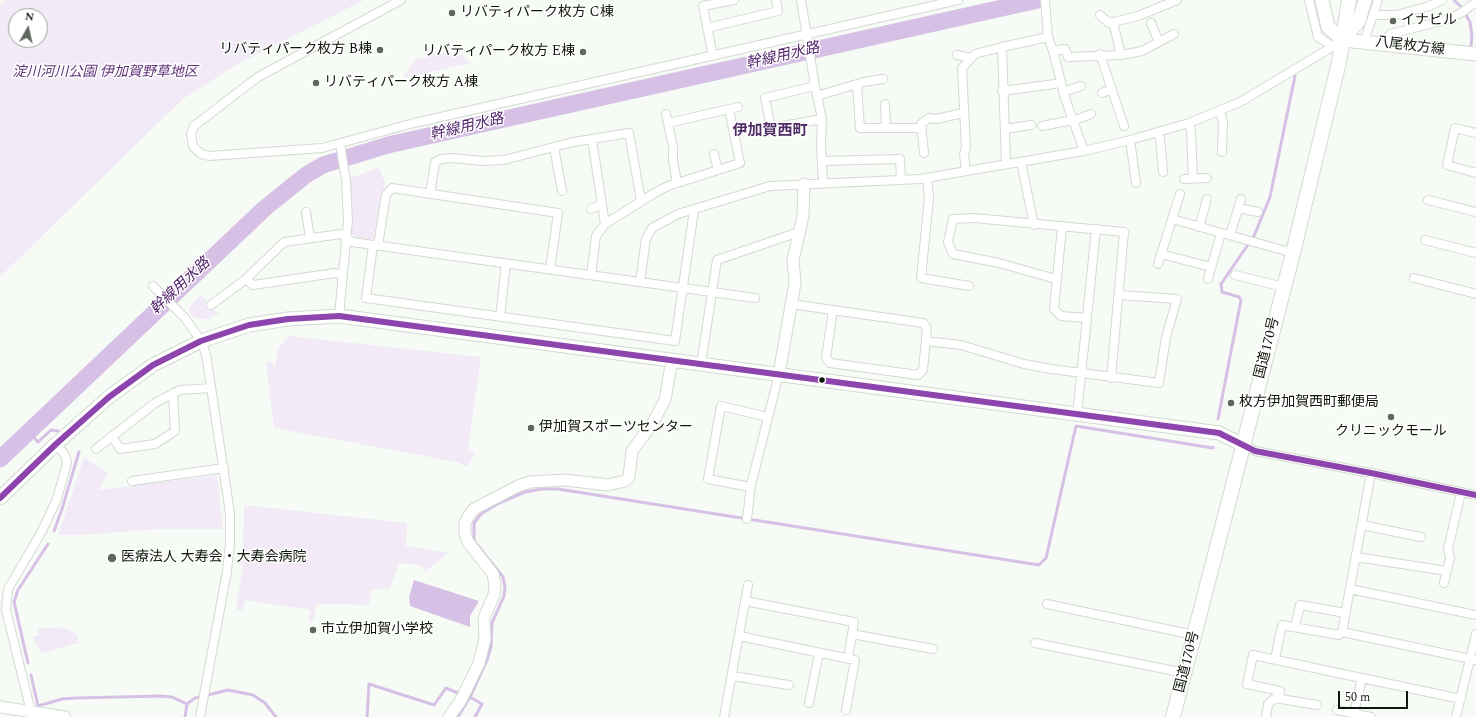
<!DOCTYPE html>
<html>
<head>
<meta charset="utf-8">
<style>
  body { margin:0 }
  #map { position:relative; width:1476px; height:717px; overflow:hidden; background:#f6fcf5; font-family:Spectral,serif }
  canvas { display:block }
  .north { position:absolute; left:8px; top:8px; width:40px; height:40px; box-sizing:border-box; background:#fff; border:1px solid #9fa29e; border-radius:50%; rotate:8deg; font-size:11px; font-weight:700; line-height:16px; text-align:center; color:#0f170c }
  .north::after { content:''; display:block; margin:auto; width:14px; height:18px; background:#60675e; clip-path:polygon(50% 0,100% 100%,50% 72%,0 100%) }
  .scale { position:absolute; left:1338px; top:691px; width:70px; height:18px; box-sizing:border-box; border:2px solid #0f170c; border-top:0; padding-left:5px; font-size:12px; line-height:14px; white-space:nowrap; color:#0f170c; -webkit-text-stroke:3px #fff; paint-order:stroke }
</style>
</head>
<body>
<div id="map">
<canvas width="1476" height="717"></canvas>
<div class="north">N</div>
<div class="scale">50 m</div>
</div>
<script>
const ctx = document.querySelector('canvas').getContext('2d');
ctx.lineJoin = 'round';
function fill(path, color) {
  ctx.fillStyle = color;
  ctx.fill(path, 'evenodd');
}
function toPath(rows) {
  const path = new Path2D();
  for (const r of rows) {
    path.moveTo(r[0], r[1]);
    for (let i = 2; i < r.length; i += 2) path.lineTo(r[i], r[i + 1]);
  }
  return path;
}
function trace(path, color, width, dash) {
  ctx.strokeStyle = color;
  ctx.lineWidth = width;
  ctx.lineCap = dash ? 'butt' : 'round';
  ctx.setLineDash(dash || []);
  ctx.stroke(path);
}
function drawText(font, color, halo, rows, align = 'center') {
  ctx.font = font + ' Spectral,"Noto Sans JP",serif';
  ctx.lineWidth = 3;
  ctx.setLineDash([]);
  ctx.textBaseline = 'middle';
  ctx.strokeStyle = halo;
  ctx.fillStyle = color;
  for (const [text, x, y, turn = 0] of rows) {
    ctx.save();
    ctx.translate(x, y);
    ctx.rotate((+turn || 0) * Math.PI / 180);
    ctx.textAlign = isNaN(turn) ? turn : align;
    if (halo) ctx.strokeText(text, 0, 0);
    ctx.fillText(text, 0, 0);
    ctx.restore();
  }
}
fill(toPath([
  [5,0,364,0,236,65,183,99,0,277,0,5],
  [16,16,40,16,40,40,16,40],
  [430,53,464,55,466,60,472,63,403,78,416,58,424,59],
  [379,167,385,183,377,235,371,240,356,238,351,233,351,178],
  [201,295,219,314,210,317,212,320,195,318,189,312,189,307],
  [289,336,481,357,468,450,476,452,467,467,457,462,274,428,266,362,272,362,275,368,278,348],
  [84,457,108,473,98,490,217,475,223,529,160,529,81,535,58,535],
  [244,505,407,523,406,546,448,553,425,572,420,565,399,563,390,588,371,590,369,605,317,604,313,621,309,623,310,610,245,600,242,611,236,610,243,565,238,565,240,556,243,553],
  [61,627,77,634,79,643,42,653,32,637,38,635,37,629]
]), '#f2ebf7');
fill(toPath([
  [414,580,479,601,470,616,470,627,410,606,409,597]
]), '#d7c0e6');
trace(toPath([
  [1454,0,1462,8,1470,22,1472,37,1471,45],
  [1218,419,1241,300,1239,297,1222,292,1221,284,1254,236,1270,197,1295,76],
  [29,432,38,442,51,430,58,431],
  [54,531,62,509,79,452],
  [28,663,14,602,18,590,48,544],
  [31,675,38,706,62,699,76,698,161,696,172,697,187,704],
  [470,697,482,704,475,717],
  [185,717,187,704,195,698,228,690,253,695,265,703,276,717],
  [367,717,369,684,434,705,446,688,460,694],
  [458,717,470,697,487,660,491,647,492,623,504,596,505,587,503,577,474,541,474,523,481,514,497,504,525,492,542,489,558,489,1039,565,1046,558,1076,426,1213,448,1213,447]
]), '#d7c0e6', 3);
trace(toPath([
  [0,459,265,208,306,175,323,165,388,145,1038,0]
]), '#d7c0e6', 17);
const minor = toPath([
  [401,0,258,77,194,126,191,134,193,146,201,154,209,156,322,148,414,123,958,0],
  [801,0,815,86,822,119,821,143,823,183],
  [1045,0,1048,37],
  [1309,0,1318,37,1334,47],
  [1100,15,1109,23,1138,16,1177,0],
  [1373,15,1397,15,1429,6,1442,0],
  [1113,22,1121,55],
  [1151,23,1159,42],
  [707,28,778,11,776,0],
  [1364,42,1378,0],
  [1384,44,1390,34,1446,20,1461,13,1476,2],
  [1053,51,1065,98,1084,151],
  [1100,54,1124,126],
  [957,55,971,58],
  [713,56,703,6,734,0],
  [857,84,860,128,921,128],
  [815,86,765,98,771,128,822,119],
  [1002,91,1055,84],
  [1063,92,1081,86],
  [1102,93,1112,89],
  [817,96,864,82,883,79],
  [885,104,886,128],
  [1220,111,1223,122,1222,152],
  [666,114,673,147,673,160,677,183],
  [1073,121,1091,114],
  [668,123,738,107],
  [1189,123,1191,131,1193,179],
  [1042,126,1073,120],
  [1005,129,1031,125],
  [1158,132,1160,139,1163,172],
  [1476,133,1455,128,1447,165,1476,173],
  [592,139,605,224],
  [1130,140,1136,183],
  [554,147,562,191],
  [924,153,921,124,929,118,936,119,963,113],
  [714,154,718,170],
  [823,161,900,159,901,180],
  [1021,162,1034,225],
  [1006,164,1002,47,1048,37,1053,51,1065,49,1068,57,1121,55,1142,51,1174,34],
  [966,171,964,154,966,148,962,68,975,54,1002,47],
  [927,178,929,198,921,278,969,286],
  [1184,179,1207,178],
  [430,194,435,162,441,159,452,158,483,161,504,160,573,142,629,133,641,201],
  [1428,200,1476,212],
  [1239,208,1258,212],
  [591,209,602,204],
  [306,212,310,238],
  [1172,219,1293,253],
  [1062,227,1054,309,1061,316,1087,318],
  [1199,227,1207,199],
  [1230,235,1241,199],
  [1425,240,1476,253],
  [373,245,366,298,675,341,694,210],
  [378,245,386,195,392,188,558,213,550,269],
  [1161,254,1211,267],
  [1158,264,1180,194],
  [591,275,596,236,605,224,653,194,668,186,740,163,729,109],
  [1235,275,1284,287],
  [1414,278,1476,294],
  [246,279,253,285,335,273,342,274],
  [1056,279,999,263,953,254,948,242,953,219,974,218,1124,232,1111,378],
  [1208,279,1221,233],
  [640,282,646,239,652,228,678,214,770,186,920,179,1084,151,1130,140,1189,123,1242,101,1342,41],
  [153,286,185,318,201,341,206,354,230,513,230,544,227,571,200,717],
  [791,304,923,323,927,328,923,370,918,375,830,363,826,358,833,310],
  [211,305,246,279,284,242,341,234,352,242,755,298],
  [339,316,348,220,346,180,340,144],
  [500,317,506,263],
  [926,341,961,345,1024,364,1051,369,1159,383,1166,337,1177,299,1119,295],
  [701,364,717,260,799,232],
  [1077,415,1096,229],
  [112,436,120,449,155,444,175,431,173,393],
  [1243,445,1255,451,1371,473,1476,495],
  [96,449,155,403,180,390,211,388],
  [132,481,224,468],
  [750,487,708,479,721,406,768,417],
  [747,519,751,485,779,374],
  [1362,525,1421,537],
  [1356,557,1447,571],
  [1444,583,1450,558,1448,549,1461,492],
  [1350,589,1476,615],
  [745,601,854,622,848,659],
  [1047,604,1194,635],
  [1295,627,1300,605,1346,613],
  [1342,632,1476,660],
  [852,634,933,649],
  [739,636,855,660,846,710],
  [1035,643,1185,673],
  [1275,659,1282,625,1339,635,1342,632,1371,473],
  [732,676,789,685],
  [1279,698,1280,691,1247,684,1253,655,1461,699],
  [809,703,819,653],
  [1337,710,1371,717],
  [1354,713,1362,678],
  [32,716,6,610,8,589,41,533,57,499,67,463,65,455,56,444],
  [724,717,748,585],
  [1266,717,1268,704,1275,698,1317,705],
  [1456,717,1476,634]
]);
const tertiary = toPath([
  [779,374,795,283,793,260,803,216,804,184],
  [0,707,65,717],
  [449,717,461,700,479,663,485,639,484,618,494,595,495,585,493,574,468,542,465,533,465,523,468,517,474,509,518,486,530,482,565,480,608,485,625,481,629,477,632,451,652,424,665,400,672,360]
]);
const primary = toPath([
  [1322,0,1328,27,1343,40],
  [1343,40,1476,54],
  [1343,40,1359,21,1365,0],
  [0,498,56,444,109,397,153,365,201,341,249,325,288,319,339,316,1219,433,1243,445]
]);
const trunk = toPath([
  [1173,717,1293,253,1339,62,1349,0]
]);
trace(minor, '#d3dad1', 10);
trace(tertiary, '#d3dad1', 13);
trace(primary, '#d3dad1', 15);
trace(trunk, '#d3dad1', 16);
trace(minor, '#fefffe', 8);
trace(tertiary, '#fefffe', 11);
trace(primary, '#fefffe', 13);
trace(trunk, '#fefffe', 14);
trace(toPath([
  [0,498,56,444,109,397,153,365,201,341,249,325,288,319,339,316,1219,433,1255,451,1371,473,1476,495]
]), '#8e44ad', 6);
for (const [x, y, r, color] of [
  [452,13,4,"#60675e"],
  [1393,21,4,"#60675e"],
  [380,50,4,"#60675e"],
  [583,52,4,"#60675e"],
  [316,83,4,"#60675e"],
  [822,380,3.5,"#0f170c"],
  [1231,403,4,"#60675e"],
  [1391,417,4,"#60675e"],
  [531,428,4,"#60675e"],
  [112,558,5,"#60675e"],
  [313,630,4,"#60675e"]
]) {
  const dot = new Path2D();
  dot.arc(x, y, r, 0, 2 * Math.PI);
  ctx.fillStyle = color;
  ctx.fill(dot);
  trace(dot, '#fff', 1.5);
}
drawText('14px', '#0f170c', '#fff', [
  ["リバティパーク枚方 C棟",460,13],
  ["イナビル",1401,21],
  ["リバティパーク枚方 B棟",372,50,"right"],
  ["リバティパーク枚方 E棟",575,52,"right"],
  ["リバティパーク枚方 A棟",324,83],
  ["枚方伊加賀西町郵便局",1239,403],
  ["伊加賀スポーツセンター",539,428],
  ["クリニックモール",1391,432,"center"],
  ["医療法人 大寿会・大寿会病院",121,558],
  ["市立伊加賀小学校",321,630]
], 'left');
drawText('14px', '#0f170c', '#fff', [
  ["八尾枚方線",1410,47,7],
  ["国道170号",1268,348,-76],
  ["国道170号",1188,662,-76]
]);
drawText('italic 14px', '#603379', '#fff', [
  ["淀川河川公園 伊加賀野草地区",105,73]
]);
drawText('italic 15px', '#55286d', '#fff', [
  ["幹線用水路",783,57,-13],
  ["幹線用水路",467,128,-13],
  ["幹線用水路",181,287,-43]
]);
drawText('bold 15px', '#502c64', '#fff', [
  ["伊加賀西町",770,132]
]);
</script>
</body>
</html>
